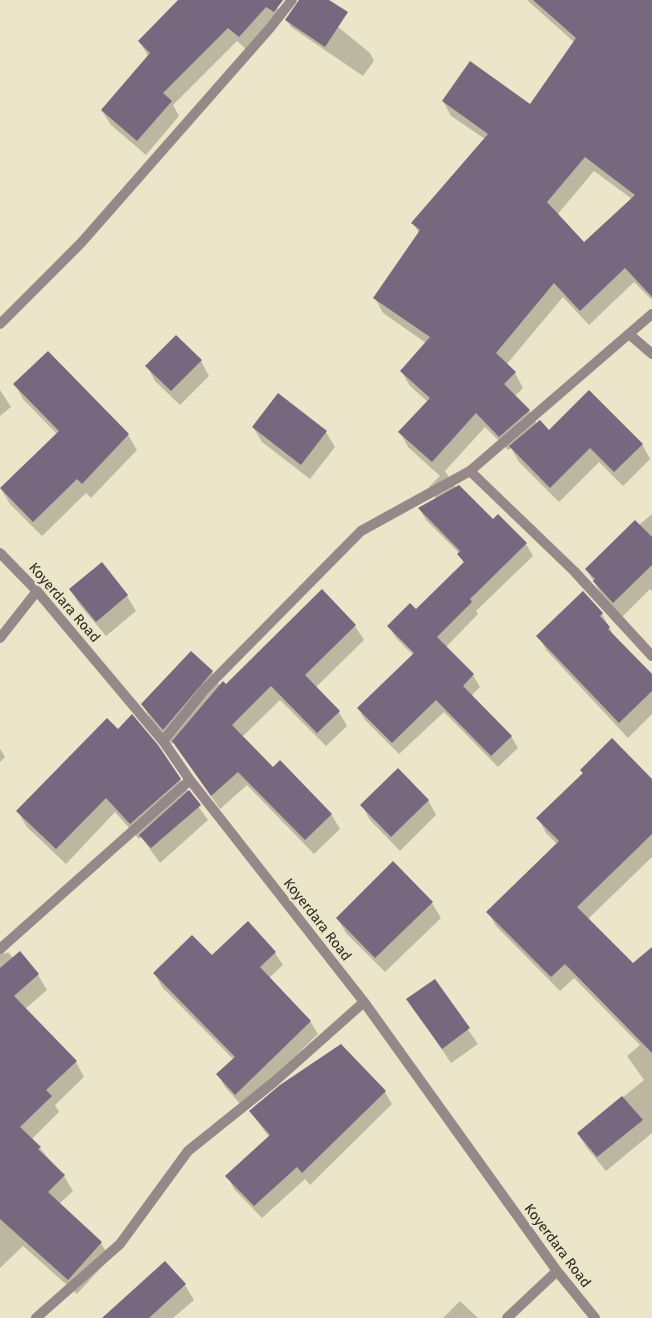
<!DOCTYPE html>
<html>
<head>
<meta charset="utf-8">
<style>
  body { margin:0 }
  canvas { display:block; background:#ebe5c9 }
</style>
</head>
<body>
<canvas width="652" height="1318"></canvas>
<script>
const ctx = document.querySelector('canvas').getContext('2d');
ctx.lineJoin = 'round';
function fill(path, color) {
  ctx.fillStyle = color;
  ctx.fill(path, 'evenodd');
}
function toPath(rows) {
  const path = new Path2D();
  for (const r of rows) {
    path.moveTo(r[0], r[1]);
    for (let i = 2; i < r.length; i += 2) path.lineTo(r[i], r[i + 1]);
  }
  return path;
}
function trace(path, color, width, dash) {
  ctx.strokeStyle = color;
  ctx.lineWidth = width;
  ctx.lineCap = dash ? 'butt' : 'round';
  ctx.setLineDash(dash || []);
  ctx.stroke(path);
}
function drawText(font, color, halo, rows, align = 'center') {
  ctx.font = font + ' "Fira Sans",sans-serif';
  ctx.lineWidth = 5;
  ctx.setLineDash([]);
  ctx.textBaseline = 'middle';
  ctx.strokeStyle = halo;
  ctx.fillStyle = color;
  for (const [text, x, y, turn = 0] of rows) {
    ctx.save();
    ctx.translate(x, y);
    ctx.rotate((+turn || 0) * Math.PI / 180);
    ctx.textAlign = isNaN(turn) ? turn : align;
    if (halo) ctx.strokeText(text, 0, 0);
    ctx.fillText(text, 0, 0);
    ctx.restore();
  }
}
fill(toPath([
  [180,0,273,0,281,14,248,51,237,41,173,105,179,116,146,155,111,125,102,111,148,56,139,41],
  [299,0,305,0,370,53,374,61,363,76,291,27,287,20,300,2],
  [527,0,652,0,652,300,634,282,589,325,563,297,506,365,515,373,523,388,515,396,529,411,537,424,549,431,642,444,650,459,623,486,599,462,559,502,519,462,511,448,508,450,485,427,445,471,456,488,493,521,498,516,526,544,533,556,476,611,478,614,446,647,473,675,480,687,471,696,511,736,518,748,498,767,444,712,399,754,365,720,358,708,413,655,396,638,389,626,416,610,464,564,459,553,426,520,419,508,436,499,429,487,440,476,408,447,400,432,428,402,410,386,401,371,426,343,383,313,375,298,419,233,413,223,485,139,451,116,443,101,530,106,574,42],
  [594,171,632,199,584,244,557,215],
  [201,361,209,376,180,405,155,381,147,366],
  [15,384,128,435,137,450,91,498,86,493,42,536,10,504,1,489,57,434,23,399],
  [0,390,11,407,0,416],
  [253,427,326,432,335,447,310,479,262,442],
  [652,514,652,591,650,589,622,617,602,595,586,569],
  [102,564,127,596,136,611,106,636,79,604,70,589],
  [583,593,602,614,615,638,652,676,652,714,628,738,547,651,538,636],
  [355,626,364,640,315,688,339,712,347,726,326,746,280,700,242,737,273,769,331,814,340,829,314,854,247,785,220,809,174,742,172,744,151,720,143,705,212,672,220,686,226,686],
  [118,731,180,780,208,820,160,863,141,837,139,839,115,812,66,864,27,827,18,812],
  [0,749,5,757,0,762],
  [581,770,652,779,652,857,588,919,633,965,652,949,652,1133,606,1171,587,1148,578,1134,644,1080,627,1056,640,1045,574,978,560,991,496,926,488,912,557,844,546,833,538,818,583,774],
  [428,800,436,815,400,851,370,820,362,805],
  [432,903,441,918,385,972,346,933,337,918],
  [248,923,275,953,283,965,269,978,310,1021,318,1034,243,1107,225,1087,218,1074,234,1060,162,987,155,974,212,957],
  [0,945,5,954,8,952,13,958,19,953,38,975,47,990,25,1009,76,1062,84,1077,55,1105,59,1112,32,1139,64,1176,73,1191,59,1204,101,1243,110,1258,77,1294,23,1246,0,1268],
  [434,981,478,1044,451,1063,408,999],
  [385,1092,392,1104,310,1185,305,1179,262,1218,234,1189,227,1176,269,1137,250,1111],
  [185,1285,194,1300,173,1318,124,1318],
  [460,1301,478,1318,443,1318]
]), '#0003');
fill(toPath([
  [178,0,283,0,274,12,266,7,239,37,228,28,163,93,172,101,137,141,101,110,150,53,138,41],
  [299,0,329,0,348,12,325,47,285,20],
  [533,0,652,0,652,297,625,268,580,311,554,283,496,353,516,372,504,384,530,410,499,437,476,413,432,462,398,432,430,398,400,371,430,337,373,298,420,230,411,223,488,134,442,101,470,61,530,104,576,38],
  [585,157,635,195,584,242,547,202],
  [176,335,202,360,171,391,145,366],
  [48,351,129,434,82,484,77,479,33,522,0,488,59,431,13,384],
  [589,390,643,444,614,472,590,448,550,488,509,446,540,420,549,430],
  [278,393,327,431,301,465,252,427],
  [459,485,493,519,498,514,527,543,470,599,472,602,437,637,474,674,463,686,512,736,491,756,436,700,392,743,357,708,414,653,387,626,410,603,416,609,464,562,457,554,460,551,418,508],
  [635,520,652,537,652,565,613,603,593,581,595,579,585,569],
  [102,562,128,595,96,622,69,589],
  [322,589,356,625,305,675,340,711,317,733,271,686,232,725,273,767,280,760,332,814,305,840,238,772,211,796,172,741,223,681,226,684],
  [583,591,603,613,600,616,610,627,608,629,652,674,652,691,619,723,536,636],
  [191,651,213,671,163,730,141,704],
  [132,714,158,745,181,779,130,824,106,798,56,849,16,811,107,718,118,729],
  [612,738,652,779,652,834,577,907,633,963,652,947,652,1053,565,964,551,977,486,912,559,841,536,818,583,773,580,770],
  [398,768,429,800,391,837,360,805],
  [189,790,201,805,151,848,139,835],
  [393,861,433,902,375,958,336,918],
  [248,921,276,952,260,967,311,1021,235,1095,216,1074,235,1057,153,973,192,935,212,955],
  [20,951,39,974,14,996,77,1061,46,1090,52,1096,20,1127,41,1147,38,1149,65,1175,48,1192,102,1242,68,1280,0,1219,0,968],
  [435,979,470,1028,442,1049,406,999],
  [341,1044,386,1091,302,1173,297,1167,254,1206,225,1176,270,1135,249,1111,280,1085],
  [622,1096,643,1120,597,1157,577,1133],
  [165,1261,186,1284,149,1318,102,1318]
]), '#77687f');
trace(toPath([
  [0,324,81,243,270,28,292,0],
  [629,334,652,354],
  [470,471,574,571,652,656],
  [0,553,37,591,163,741,190,780,364,1002,557,1271,595,1318],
  [0,638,37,591],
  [163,741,205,689,361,531,470,471,652,314],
  [0,949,190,780],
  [36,1318,120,1244,188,1151,274,1082,364,1002],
  [507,1318,557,1271]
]), '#968889', 10);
drawText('14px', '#2a271d', '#ebe5c9', [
  ["Koyerdara Road",64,603,49],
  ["Koyerdara Road",317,920,52],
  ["Koyerdara Road",557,1246,53]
]);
</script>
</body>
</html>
